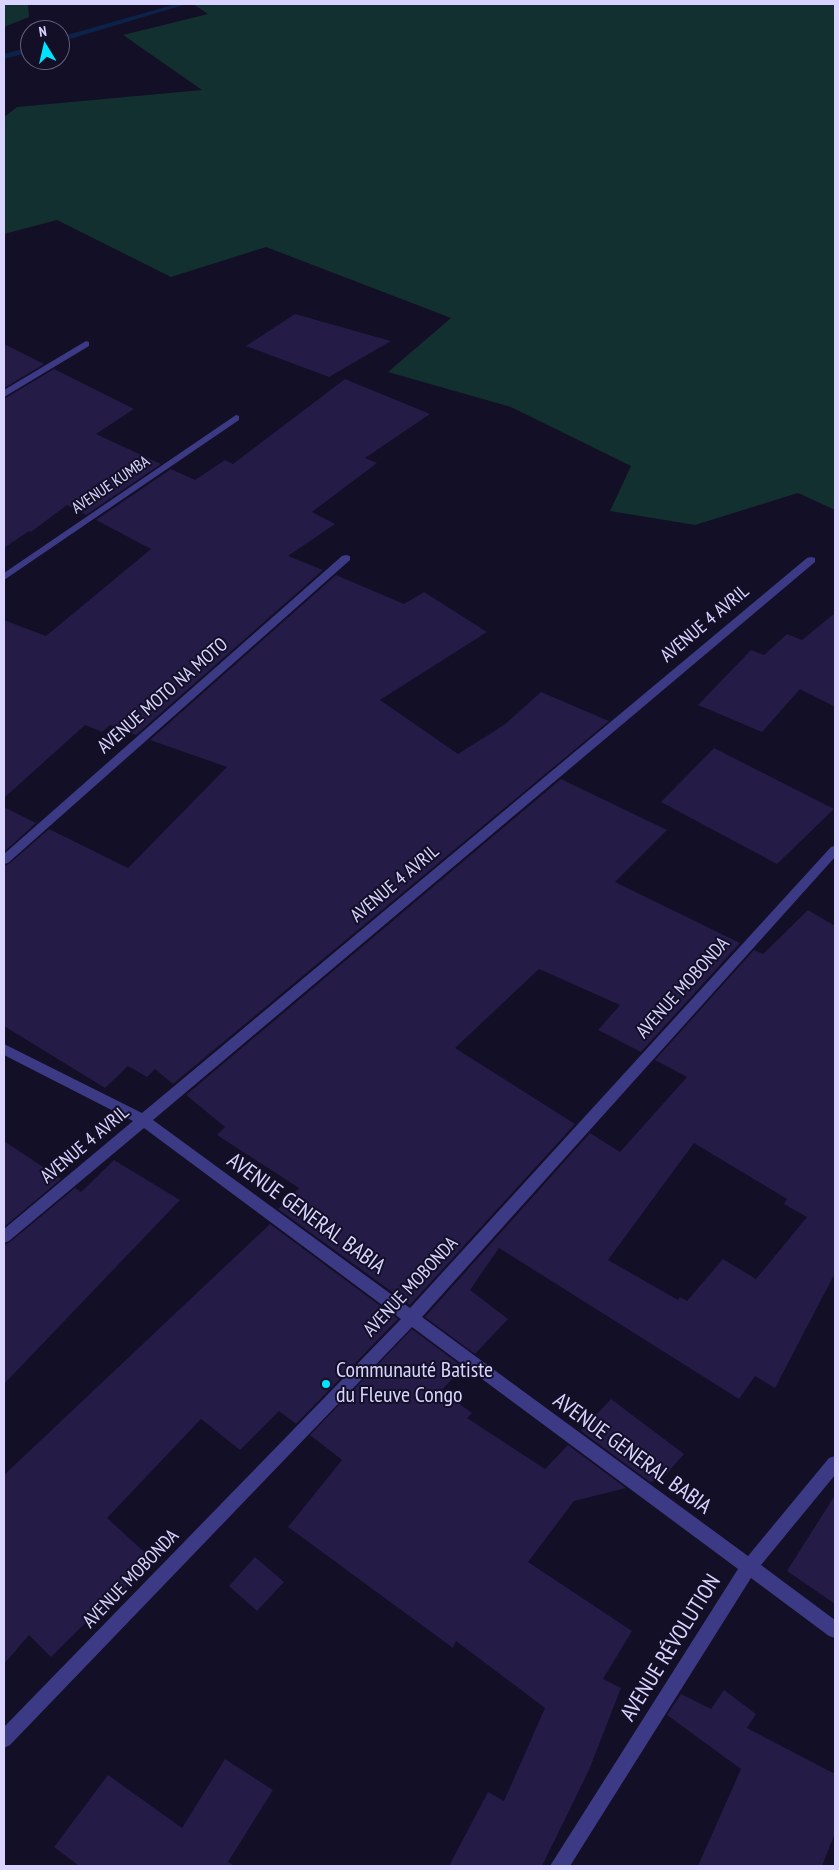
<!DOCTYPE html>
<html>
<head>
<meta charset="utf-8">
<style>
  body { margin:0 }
  #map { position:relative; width:839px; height:1870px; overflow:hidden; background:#130f26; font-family:"PT Sans Narrow",sans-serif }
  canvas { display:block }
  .frame { position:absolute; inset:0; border:5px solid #d9d4ff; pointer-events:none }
  .north { position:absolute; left:20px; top:20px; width:50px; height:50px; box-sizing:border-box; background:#130f26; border:1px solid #625e7d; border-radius:50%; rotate:351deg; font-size:14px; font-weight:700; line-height:20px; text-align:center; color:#d9d4ff }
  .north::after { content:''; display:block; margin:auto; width:18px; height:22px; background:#00e5ff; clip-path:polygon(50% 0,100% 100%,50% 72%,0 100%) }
</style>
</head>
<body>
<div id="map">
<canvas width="839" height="1870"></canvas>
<div class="frame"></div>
<div class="north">N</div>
</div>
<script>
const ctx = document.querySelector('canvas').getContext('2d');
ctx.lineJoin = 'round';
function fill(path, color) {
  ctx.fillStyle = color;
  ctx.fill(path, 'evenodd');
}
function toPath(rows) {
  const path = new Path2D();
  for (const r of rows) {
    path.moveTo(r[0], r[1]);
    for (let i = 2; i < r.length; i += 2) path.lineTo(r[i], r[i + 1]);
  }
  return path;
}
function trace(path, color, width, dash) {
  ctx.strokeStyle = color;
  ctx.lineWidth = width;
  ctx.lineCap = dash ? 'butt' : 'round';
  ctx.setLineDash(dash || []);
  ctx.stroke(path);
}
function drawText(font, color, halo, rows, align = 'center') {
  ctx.font = font + ' "PT Sans Narrow",sans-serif';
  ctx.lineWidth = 4;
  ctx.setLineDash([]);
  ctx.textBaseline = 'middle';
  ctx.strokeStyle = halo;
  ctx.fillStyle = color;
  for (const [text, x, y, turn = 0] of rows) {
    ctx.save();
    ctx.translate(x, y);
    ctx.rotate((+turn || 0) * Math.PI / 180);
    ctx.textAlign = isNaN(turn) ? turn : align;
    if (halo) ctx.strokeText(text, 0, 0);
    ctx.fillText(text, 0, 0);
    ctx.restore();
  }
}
fill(toPath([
  [4,4,28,4,29,17,4,27],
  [193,4,835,4,835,510,798,493,695,525,610,511,631,466,511,407,388,372,451,318,266,247,171,277,57,220,4,234,4,117,17,107,202,90,123,35,208,14]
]), '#12302f');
fill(toPath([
  [176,4,187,4,60,42,60,37,176,4],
  [30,47,30,52,4,59,4,54,30,47]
]), '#0c2248');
fill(toPath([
  [295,314,391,341,329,377,246,346],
  [4,344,44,364,4,388],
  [54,369,134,409,96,434,161,464,86,515,67,505,31,532,29,531,4,548,4,399],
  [345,379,430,414,365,458,377,463,312,512,335,524,288,556,323,570,136,735,110,725,102,732,85,725,4,798,4,620,46,636,151,549,96,520,171,469,195,480,225,460,233,464],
  [336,575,404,604,424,592,487,632,380,700,458,754,504,725,541,692,609,721,173,1084,155,1069,147,1077,128,1066,105,1088,4,1026,4,866,9,864,49,829,128,868,227,767,150,740],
  [835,613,835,707,800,689,762,732,698,705,751,650,764,655,787,634,802,640],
  [714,748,834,809,777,864,661,802],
  [561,779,667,830,615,882,740,943,641,1052,598,1030,620,1005,539,969,455,1048,575,1124,410,1305,278,1209,299,1188,217,1135,225,1127,186,1095],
  [4,807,36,823,4,852],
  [808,910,835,926,835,1273,775,1388,755,1376,739,1399,499,1248,470,1290,508,1319,475,1354,425,1317,590,1133,620,1152,687,1077,655,1060,754,950,763,954],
  [694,1143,787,1199,784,1204,807,1217,756,1279,723,1259,687,1301,680,1297,678,1300,608,1260],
  [4,1141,61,1179,4,1227],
  [114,1160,180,1200,4,1384,4,1245,10,1242,75,1188,81,1192],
  [270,1224,398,1319,296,1424,279,1411,240,1450,201,1419,107,1518,153,1560,119,1594,117,1592,51,1657,29,1635,4,1664,4,1475],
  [412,1329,463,1367,441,1391,472,1413,467,1418,545,1469,568,1445,626,1488,574,1501,528,1562,632,1631,603,1679,621,1688,589,1770,542,1866,449,1866,488,1792,504,1801,545,1708,456,1641,453,1648,288,1527,342,1460,310,1435],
  [611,1399,684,1454,662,1479,650,1482,581,1431],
  [835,1495,835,1604,787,1571],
  [255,1557,284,1582,257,1611,229,1586],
  [724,1690,756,1714,747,1728,835,1774,835,1833,822,1866,698,1866,741,1769,667,1715,681,1694,711,1709],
  [225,1759,273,1790,228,1862,235,1866,79,1866,54,1847,108,1775,182,1828]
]), '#241b47');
fill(toPath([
  [86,341,89,342,89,346,4,397,4,390,86,341],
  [236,415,239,416,239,420,4,580,4,573,236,415],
  [346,555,350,556,350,560,8,863,4,864,4,854,342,556,346,555],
  [811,557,815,558,815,562,153,1120,410,1308,831,847,835,846,835,857,422,1317,748,1556,829,1458,835,1456,835,1475,761,1565,835,1620,835,1638,829,1636,751,1578,570,1866,550,1866,738,1569,412,1327,10,1745,4,1748,4,1727,401,1319,144,1128,9,1241,4,1243,4,1229,133,1121,4,1055,4,1044,142,1113,807,558,811,557]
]), '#3d3a85');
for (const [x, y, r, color] of [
  [326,1384,5,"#00e5ff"]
]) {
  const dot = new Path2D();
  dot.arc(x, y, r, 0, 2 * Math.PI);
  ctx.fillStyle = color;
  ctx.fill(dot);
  trace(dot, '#130f26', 2);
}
drawText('16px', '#d9d4ff', '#130f26', [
  ["AVENUE KUMBA",111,485,-34]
]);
drawText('19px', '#d9d4ff', '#130f26', [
  ["AVENUE 4 AVRIL",705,624,-40],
  ["AVENUE MOTO NA MOTO",163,696,-41],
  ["AVENUE 4 AVRIL",395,884,-40],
  ["AVENUE MOBONDA",683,988,-48],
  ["AVENUE 4 AVRIL",85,1145,-40],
  ["AVENUE MOBONDA",411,1287,-47],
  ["AVENUE MOBONDA",131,1579,-46]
]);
drawText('22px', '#d9d4ff', '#130f26', [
  ["AVENUE GENERAL BABIA",306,1214,36],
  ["AVENUE GENERAL BABIA",632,1454,36],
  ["AVENUE RÉVOLUTION",671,1648,-58]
]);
drawText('22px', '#d9d4ff', '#130f26', [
  ["Communauté Batiste",336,1371],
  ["du Fleuve Congo",336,1396]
], 'left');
</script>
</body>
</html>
